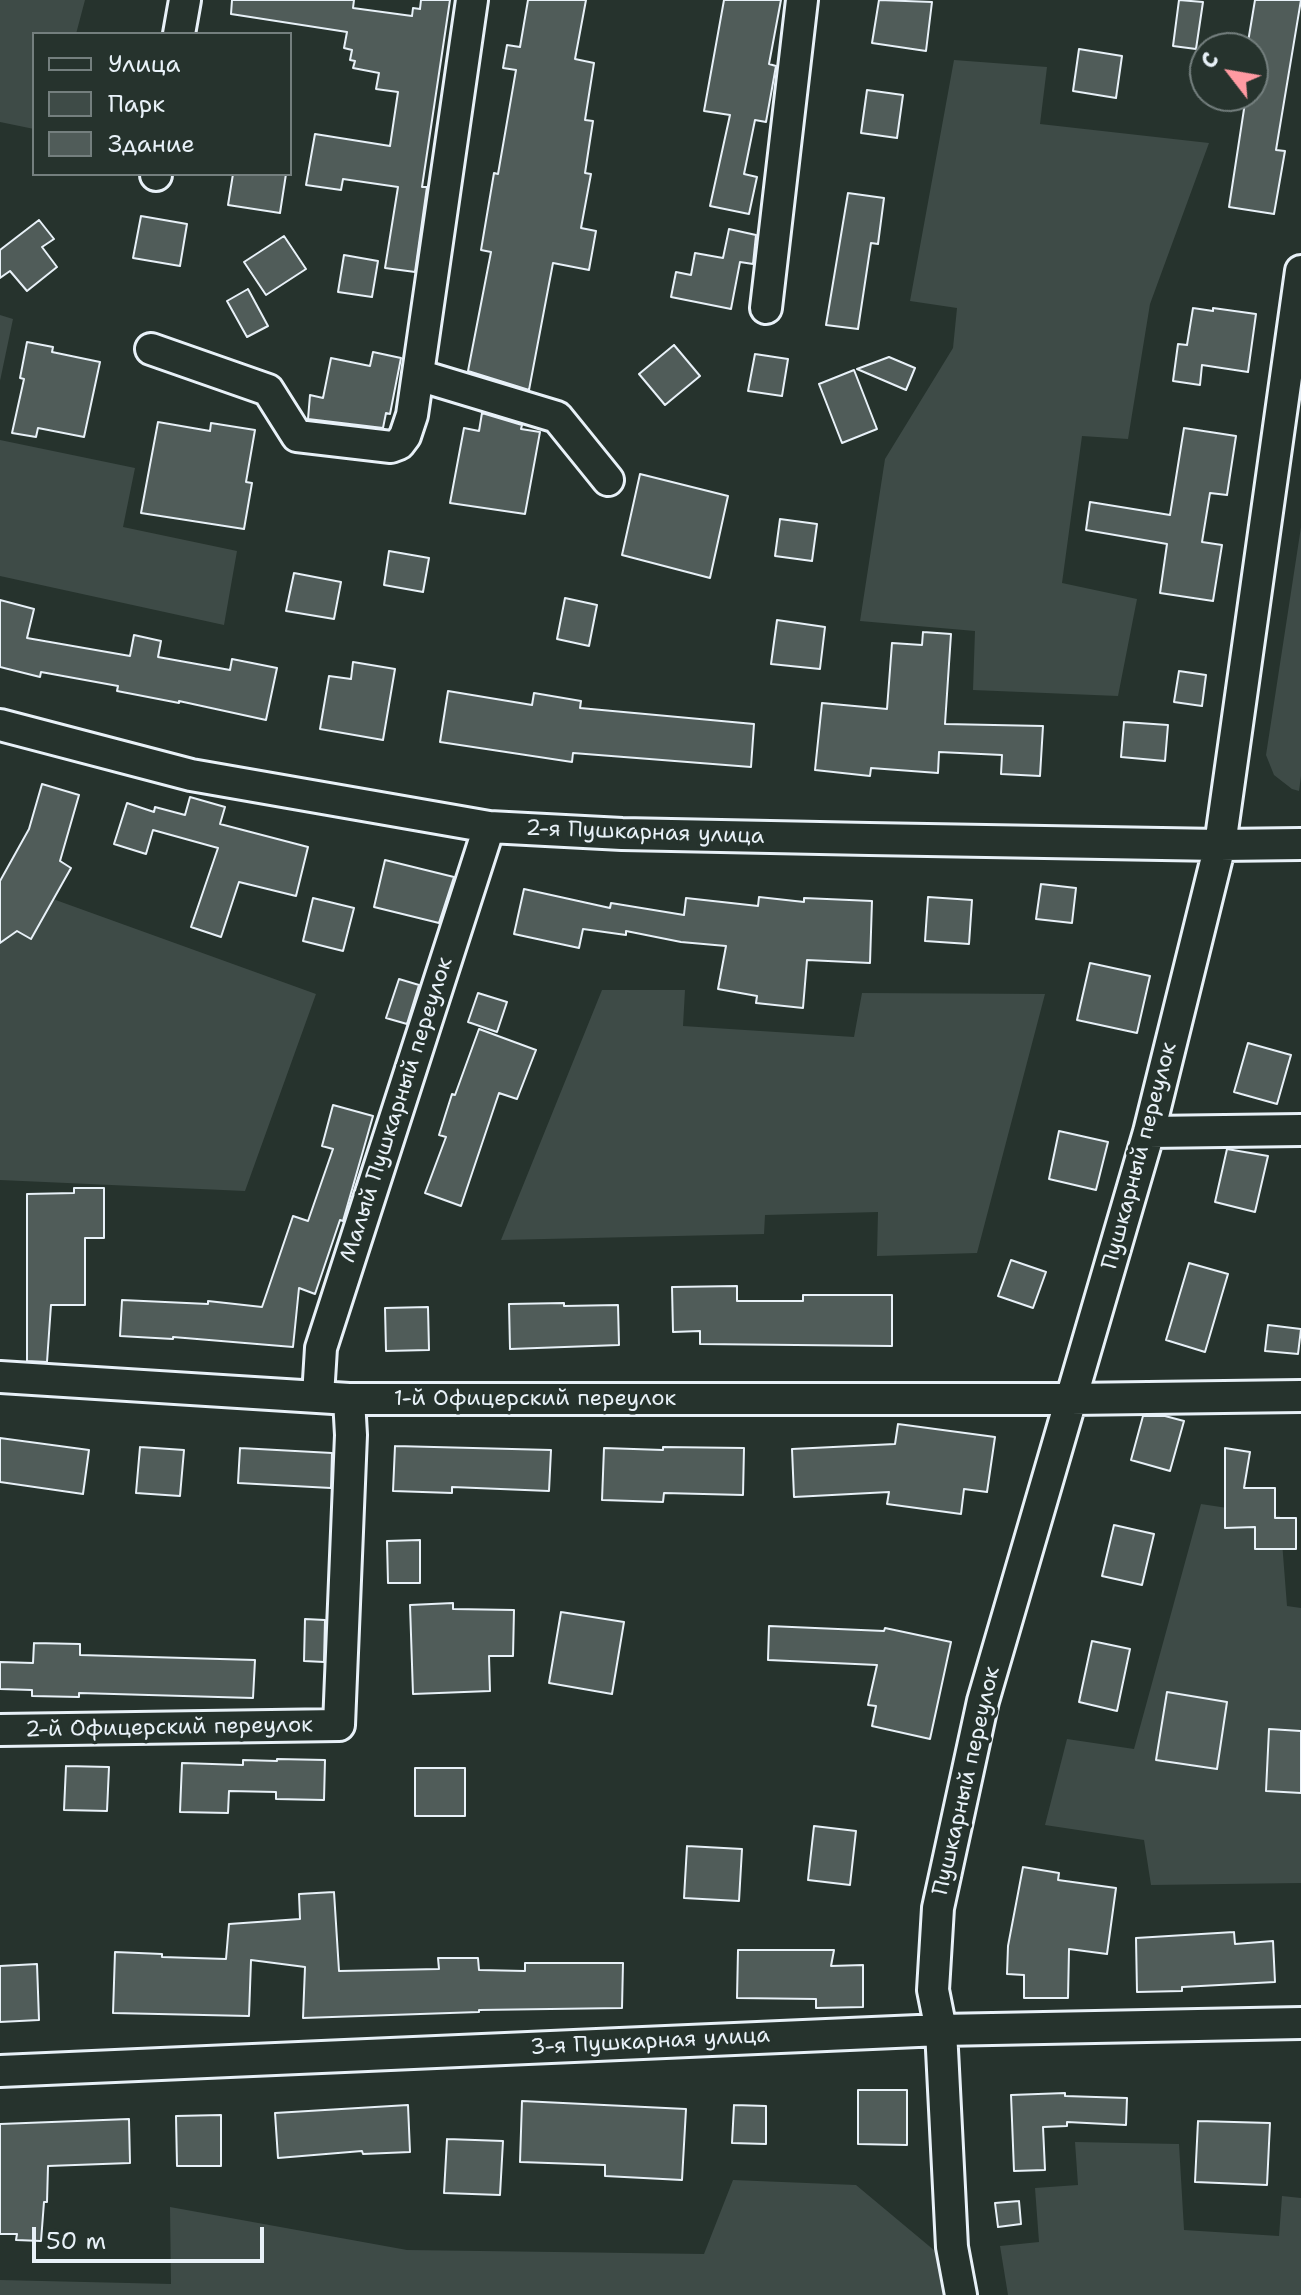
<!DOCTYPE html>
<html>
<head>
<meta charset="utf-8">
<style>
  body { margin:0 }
  #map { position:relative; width:1301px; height:2295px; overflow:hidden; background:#26332d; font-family:"Shantell Sans",sans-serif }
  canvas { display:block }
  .legend { position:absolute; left:32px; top:32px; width:260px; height:144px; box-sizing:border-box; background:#26332d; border:2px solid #747f7e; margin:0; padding:10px 14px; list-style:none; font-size:24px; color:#e8f1f8 }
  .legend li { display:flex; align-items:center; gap:16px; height:40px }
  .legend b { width:40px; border:2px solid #747f7e }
  .north { position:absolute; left:1189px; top:32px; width:80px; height:80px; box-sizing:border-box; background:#26332d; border:2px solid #747f7e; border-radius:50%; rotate:301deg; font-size:22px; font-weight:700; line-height:32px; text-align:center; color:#e8f1f8 }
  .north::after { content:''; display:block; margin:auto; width:28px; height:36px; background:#ff9aa2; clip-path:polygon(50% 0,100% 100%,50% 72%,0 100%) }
  .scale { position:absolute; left:32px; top:2227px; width:232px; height:36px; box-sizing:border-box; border:4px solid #e8f1f8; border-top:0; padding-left:10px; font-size:24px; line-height:28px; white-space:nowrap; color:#e8f1f8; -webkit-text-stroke:6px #26332d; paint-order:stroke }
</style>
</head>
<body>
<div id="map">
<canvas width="1301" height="2295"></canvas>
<ul class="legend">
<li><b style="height:10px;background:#26332d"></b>Улица</li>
<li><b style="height:22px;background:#3e4b47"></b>Парк</li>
<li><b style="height:22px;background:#505c59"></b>Здание</li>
</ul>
<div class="north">С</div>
<div class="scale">50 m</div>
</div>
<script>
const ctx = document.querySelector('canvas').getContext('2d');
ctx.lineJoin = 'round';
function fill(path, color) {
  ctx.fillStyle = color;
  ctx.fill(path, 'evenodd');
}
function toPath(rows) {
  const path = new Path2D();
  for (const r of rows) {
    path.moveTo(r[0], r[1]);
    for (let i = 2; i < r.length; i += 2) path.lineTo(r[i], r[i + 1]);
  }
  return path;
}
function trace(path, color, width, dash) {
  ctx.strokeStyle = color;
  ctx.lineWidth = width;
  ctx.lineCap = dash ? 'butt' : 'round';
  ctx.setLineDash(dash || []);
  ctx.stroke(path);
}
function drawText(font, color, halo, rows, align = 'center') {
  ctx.font = font + ' "Shantell Sans",sans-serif';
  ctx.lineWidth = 7;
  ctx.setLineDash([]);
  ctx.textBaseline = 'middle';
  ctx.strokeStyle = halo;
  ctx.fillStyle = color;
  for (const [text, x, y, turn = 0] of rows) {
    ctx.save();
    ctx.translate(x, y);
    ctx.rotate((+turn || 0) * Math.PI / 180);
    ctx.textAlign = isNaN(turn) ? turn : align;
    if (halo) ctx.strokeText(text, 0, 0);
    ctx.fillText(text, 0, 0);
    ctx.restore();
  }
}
fill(toPath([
  [0,0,85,0,76,34,34,34,34,129,0,122],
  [954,60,1047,67,1040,124,1209,143,1150,304,1128,439,1082,436,1062,583,1137,599,1118,696,973,690,975,631,860,621,885,459,953,348,957,308,910,301],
  [0,315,13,319,0,381],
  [0,440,135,468,123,527,237,551,224,625,0,576],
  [1301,527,1301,776,1299,791,1292,789,1274,775,1266,755],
  [0,890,28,890,316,994,245,1191,0,1180],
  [602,990,685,990,683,1026,854,1037,862,993,1045,994,977,1253,877,1256,878,1212,765,1215,764,1234,501,1240],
  [1201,1504,1280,1516,1287,1606,1301,1608,1301,1883,1151,1885,1144,1840,1045,1825,1067,1739,1134,1749],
  [1075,2142,1179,2144,1184,2230,1279,2236,1282,2196,1301,2198,1301,2295,1008,2295,1000,2246,1039,2242,1035,2188,1078,2185],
  [733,2180,856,2185,953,2266,958,2295,0,2295,0,2280,171,2284,170,2207,407,2250,704,2254]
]), '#3e4b47');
const building = toPath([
  [232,0,354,0,353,8,412,16,413,8,420,9,421,0,450,0,422,187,427,187,415,272,385,268,398,187,343,179,341,190,306,185,315,134,390,146,398,92,376,89,379,73,353,68,355,61,350,60,352,50,344,48,347,32,231,14,232,0],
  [528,0,586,0,575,59,594,63,585,120,593,121,585,173,591,174,581,228,596,231,589,270,553,263,529,390,468,371,491,252,481,250,494,173,498,174,516,70,503,68,507,45,520,47,528,0],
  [724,0,781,0,769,64,776,66,766,122,755,120,744,174,757,177,749,214,710,206,730,115,704,111,724,0],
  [879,0,932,2,926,51,872,43,879,0],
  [1179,0,1203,2,1196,49,1173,46,1179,0],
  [1255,0,1301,0,1276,150,1285,151,1274,214,1229,207,1246,96,1253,96,1253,48,1247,48,1255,0],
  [1079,49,1122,56,1116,98,1073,91,1079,49],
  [867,90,903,95,897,138,861,133,867,90],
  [233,174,286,174,280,213,228,205,233,174],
  [848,193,884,198,878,244,871,243,858,329,826,325,848,193],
  [141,216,187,224,180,266,133,258,141,216],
  [39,220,54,239,42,247,57,267,27,291,10,271,0,278,0,250,39,220],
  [729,229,756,235,753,264,740,262,731,309,671,297,676,272,691,275,695,253,723,258,729,229],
  [284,236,306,269,266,295,244,262,284,236],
  [344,255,378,261,372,297,338,292,344,255],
  [248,289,268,326,247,337,227,301,248,289],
  [1193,308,1213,311,1213,308,1256,314,1248,372,1202,365,1200,385,1173,381,1178,344,1187,345,1193,308],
  [27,342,53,347,52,352,100,362,84,437,38,428,36,437,12,433,24,379,20,378,27,342],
  [674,345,700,376,665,405,639,374,674,345],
  [373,352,401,358,390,414,386,413,383,428,308,419,310,395,323,398,331,358,370,366,373,352],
  [755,354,788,359,782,396,748,391,755,354],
  [889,357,915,368,906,390,857,369,889,357],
  [854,370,877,429,842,443,819,384,854,370],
  [482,413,522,425,521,429,540,432,525,514,450,503,464,428,479,431,482,413],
  [158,422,210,431,211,423,255,430,246,482,252,483,244,529,141,513,158,422],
  [1184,428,1236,436,1227,495,1210,493,1202,542,1222,545,1213,601,1160,593,1167,544,1086,530,1090,502,1170,515,1184,428],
  [640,474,728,496,710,578,622,555,640,474],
  [780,519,817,524,812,561,775,556,780,519],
  [389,551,429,558,423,592,384,585,389,551],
  [294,573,341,582,334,619,286,611,294,573],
  [565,598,597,605,589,646,557,639,565,598],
  [0,600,34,609,27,638,130,656,134,635,161,641,158,657,230,670,232,659,277,668,266,720,179,701,179,703,117,691,118,686,41,672,40,677,0,667,0,600],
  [777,620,825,627,820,669,771,664,777,620],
  [923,632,951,634,945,724,1043,726,1040,776,1001,774,1002,755,939,752,938,773,871,768,870,776,815,770,822,703,887,709,892,643,922,645,923,632],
  [353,662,395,669,383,740,320,729,329,676,351,679,353,662],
  [1179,671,1206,675,1202,706,1174,702,1179,671],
  [448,691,532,705,534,693,581,701,580,708,754,724,751,767,573,753,572,762,440,742,448,691],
  [1124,722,1168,725,1165,761,1121,757,1124,722],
  [42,784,79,795,60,861,71,868,31,939,17,931,0,943,0,881,29,829,42,784],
  [190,797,225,807,220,824,308,847,296,896,239,882,221,937,191,927,218,848,153,830,146,854,114,844,127,803,154,812,155,807,185,815,190,797],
  [385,860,454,877,439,923,374,907,385,860],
  [1041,884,1076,888,1072,923,1036,919,1041,884],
  [524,889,610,908,611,903,684,915,686,898,758,906,759,897,804,902,804,898,872,901,870,963,807,960,803,1008,756,1003,757,996,718,989,726,946,681,942,626,931,626,935,583,929,579,948,514,934,524,889],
  [928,897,972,900,969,944,925,941,928,897],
  [313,898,354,908,343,951,303,941,313,898],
  [1090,963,1150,976,1137,1033,1077,1020,1090,963],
  [399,979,419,985,407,1024,386,1018,399,979],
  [478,993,507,1002,497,1032,468,1022,478,993],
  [479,1029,536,1050,517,1099,499,1093,461,1206,425,1193,446,1137,439,1135,452,1094,455,1095,479,1029],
  [1248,1043,1291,1055,1277,1104,1234,1092,1248,1043],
  [333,1105,373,1116,343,1221,340,1220,315,1294,299,1288,293,1347,173,1337,173,1339,120,1336,122,1300,208,1304,208,1301,262,1307,293,1216,308,1221,333,1149,322,1146,333,1105],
  [1059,1131,1108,1142,1096,1190,1049,1179,1059,1131],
  [1227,1149,1268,1156,1255,1212,1215,1202,1227,1149],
  [74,1188,104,1188,104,1238,85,1238,85,1305,51,1305,47,1362,27,1361,27,1194,74,1193,74,1188],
  [1011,1260,1046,1272,1033,1308,998,1296,1011,1260],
  [1189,1263,1228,1274,1205,1352,1166,1340,1189,1263],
  [737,1286,737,1301,803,1301,803,1295,892,1295,892,1346,700,1344,700,1331,673,1332,672,1287,737,1286],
  [564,1303,564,1306,618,1305,619,1345,510,1349,509,1304,564,1303],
  [428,1307,429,1350,386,1351,385,1308,428,1307],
  [1268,1325,1301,1329,1298,1354,1265,1351,1268,1325],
  [1143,1416,1165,1416,1184,1421,1170,1471,1131,1460,1143,1416],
  [898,1424,995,1437,987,1492,964,1489,961,1514,887,1504,889,1492,794,1497,792,1449,895,1444,898,1424],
  [0,1438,89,1450,83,1494,0,1482,0,1438],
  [395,1446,551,1450,549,1491,452,1487,452,1493,393,1491,395,1446],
  [140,1447,184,1450,180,1496,136,1493,140,1447],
  [663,1447,744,1448,743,1495,664,1493,663,1502,602,1500,604,1448,663,1450,663,1447],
  [240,1448,332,1453,331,1488,238,1483,240,1448],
  [1225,1448,1250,1452,1244,1488,1275,1488,1275,1518,1296,1518,1296,1549,1255,1549,1255,1527,1225,1528,1225,1448],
  [1114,1525,1154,1534,1142,1585,1102,1576,1114,1525],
  [420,1540,420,1583,388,1583,387,1541,420,1540],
  [453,1603,453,1609,514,1610,513,1656,489,1656,490,1691,413,1694,410,1605,453,1603],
  [561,1612,624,1622,612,1694,549,1683,561,1612],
  [305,1619,325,1620,324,1662,304,1661,305,1619],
  [769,1626,884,1631,885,1628,951,1642,930,1739,872,1726,876,1706,868,1705,877,1665,768,1660,769,1626],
  [1092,1641,1130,1649,1117,1711,1079,1702,1092,1641],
  [34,1643,80,1644,80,1655,255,1660,253,1698,79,1693,79,1697,32,1696,32,1690,0,1689,0,1662,33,1663,34,1643],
  [1167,1692,1227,1702,1217,1769,1156,1760,1167,1692],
  [1269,1729,1301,1731,1301,1793,1266,1791,1269,1729],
  [277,1759,325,1760,324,1800,276,1799,276,1792,229,1791,228,1813,180,1812,182,1763,243,1765,243,1760,277,1761,277,1759],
  [66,1766,109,1767,107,1811,64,1810,66,1766],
  [415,1768,465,1768,465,1816,415,1816,415,1768],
  [814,1826,856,1831,850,1885,808,1880,814,1826],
  [687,1846,742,1849,739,1901,684,1898,687,1846],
  [1023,1867,1059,1873,1058,1880,1116,1888,1107,1954,1069,1949,1068,1998,1024,1998,1024,1975,1007,1974,1008,1946,1023,1867],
  [334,1892,339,1971,439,1969,438,1958,478,1958,479,1970,525,1971,525,1963,623,1963,622,2008,479,2010,479,2012,303,2018,305,1967,251,1960,249,2016,113,2013,115,1952,162,1954,162,1957,226,1959,229,1924,300,1919,299,1894,334,1892],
  [1234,1932,1235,1944,1273,1941,1275,1982,1182,1987,1182,1991,1137,1992,1136,1938,1234,1932],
  [738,1950,834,1950,831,1966,863,1965,863,2007,816,2008,816,1999,737,1998,738,1950],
  [37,1964,39,2020,0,2022,0,1966,37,1964],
  [858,2090,907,2090,907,2145,858,2144,858,2090],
  [1065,2093,1065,2096,1127,2098,1126,2125,1067,2122,1067,2126,1043,2127,1045,2170,1014,2171,1011,2095,1065,2093],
  [522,2101,686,2109,682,2180,605,2176,605,2165,520,2162,522,2101],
  [408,2105,410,2152,363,2154,362,2151,278,2158,275,2113,408,2105],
  [734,2105,766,2106,766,2144,732,2143,734,2105],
  [221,2115,221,2166,177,2166,176,2116,221,2115],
  [129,2119,130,2163,48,2166,47,2202,44,2202,41,2241,16,2240,17,2234,0,2234,0,2124,129,2119],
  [1198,2121,1270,2123,1267,2185,1195,2182,1198,2121],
  [447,2139,503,2141,500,2195,444,2193,447,2139],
  [1019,2201,1021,2224,998,2227,995,2203,1019,2201]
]);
fill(building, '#505c59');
trace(building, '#e8f1f8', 2);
const minor = toPath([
  [179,34,185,0],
  [156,175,156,174],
  [766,308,802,0],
  [151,349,268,390,297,436,391,447,399,444,405,436,412,415,472,0],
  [418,375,557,417,608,480],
  [0,725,191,775,489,827,622,834,869,839,1220,845,1301,844],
  [1149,1132,1301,1130],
  [0,1377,349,1399,1071,1399,1301,1396],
  [318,1396,321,1348,489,827],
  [0,1730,339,1725,351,1435,349,1399],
  [0,2071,941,2030,1301,2023],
  [961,2295,952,2247,941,2030,933,1990,938,1908,983,1701,1149,1132,1220,845,1301,271]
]);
trace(minor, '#e8f1f8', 36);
trace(minor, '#26332d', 30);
drawText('22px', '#e8f1f8', '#26332d', [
  ["2-я Пушкарная улица",645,833,2],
  ["Малый Пушкарный переулок",397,1110,-72],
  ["Пушкарный переулок",1140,1156,-75],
  ["1-й Офицерский переулок",535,1399],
  ["2-й Офицерский переулок",169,1728,-1],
  ["Пушкарный переулок",967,1781,-77],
  ["3-я Пушкарная улица",650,2042,-3]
]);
</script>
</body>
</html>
